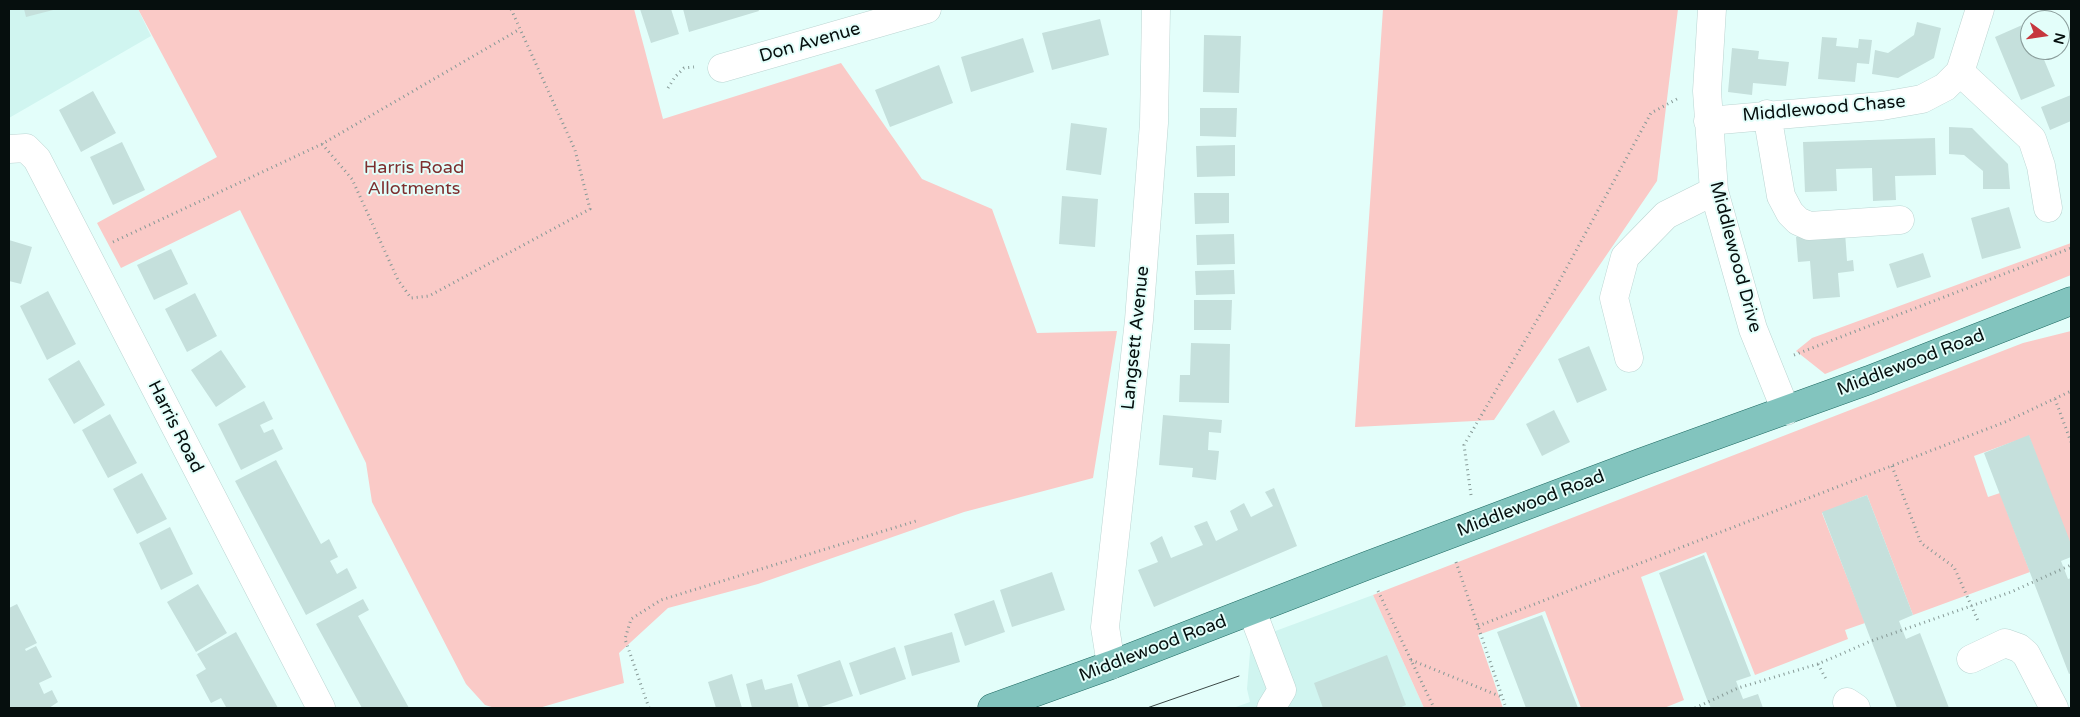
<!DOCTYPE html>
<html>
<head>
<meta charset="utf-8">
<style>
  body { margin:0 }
  #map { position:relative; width:2080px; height:717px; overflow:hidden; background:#e3fefa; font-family:"Varela Round",sans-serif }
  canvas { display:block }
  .frame { position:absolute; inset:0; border:10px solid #060f0e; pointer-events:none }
  .north { position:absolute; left:2020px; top:10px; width:50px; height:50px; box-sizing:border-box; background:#e3fefa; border:1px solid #8b9e9c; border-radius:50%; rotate:104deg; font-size:14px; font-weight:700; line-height:20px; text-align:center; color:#060f0e }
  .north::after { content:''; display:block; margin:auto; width:18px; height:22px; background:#c6373e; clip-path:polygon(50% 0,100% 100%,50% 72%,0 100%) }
</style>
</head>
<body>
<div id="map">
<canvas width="2080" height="717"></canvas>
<div class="frame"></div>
<div class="north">N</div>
</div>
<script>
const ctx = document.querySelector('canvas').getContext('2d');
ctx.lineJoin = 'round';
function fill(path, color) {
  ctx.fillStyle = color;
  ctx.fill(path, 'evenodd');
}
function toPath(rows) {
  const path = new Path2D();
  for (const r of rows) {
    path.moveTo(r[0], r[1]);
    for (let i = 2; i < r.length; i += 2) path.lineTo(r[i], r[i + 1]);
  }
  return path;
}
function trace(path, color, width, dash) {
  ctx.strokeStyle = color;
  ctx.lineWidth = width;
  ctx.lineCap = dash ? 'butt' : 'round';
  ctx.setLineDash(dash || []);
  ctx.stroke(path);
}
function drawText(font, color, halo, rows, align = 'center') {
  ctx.font = font + ' "Varela Round",sans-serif';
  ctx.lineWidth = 4;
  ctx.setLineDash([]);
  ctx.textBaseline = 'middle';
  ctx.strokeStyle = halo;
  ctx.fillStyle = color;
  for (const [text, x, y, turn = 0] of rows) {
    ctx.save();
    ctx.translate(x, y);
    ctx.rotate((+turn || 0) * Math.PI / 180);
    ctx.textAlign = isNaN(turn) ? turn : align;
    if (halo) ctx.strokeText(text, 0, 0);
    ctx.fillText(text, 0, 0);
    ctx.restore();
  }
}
fill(toPath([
  [9,9,138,9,151,36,9,118],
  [1373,595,1424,708,1233,708,1250,702,1247,689,1251,640]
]), '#d0f5f0');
fill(toPath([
  [138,9,634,9,663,119,841,63,922,179,992,209,1037,333,1117,331,1093,478,964,512,758,584,668,608,619,653,624,683,539,708,495,708,485,705,466,684,372,502,366,463,240,210,121,268,97,223,217,157],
  [1383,9,1678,9,1657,181,1494,420,1355,427],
  [2071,243,2071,275,1825,374,1796,351,1812,338],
  [2071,331,2071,551,2029,436,1974,456,1988,497,2000,493,2030,572,1913,615,1867,495,1822,513,1865,623,1845,630,1848,639,1755,675,1706,552,1641,577,1684,700,1664,708,1581,708,1545,611,1478,635,1503,708,1424,708,1373,595,2023,343]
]), '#facac7');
fill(toPath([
  [24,9,57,9,26,17],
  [640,9,671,9,679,34,651,43],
  [683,9,758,9,759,11,689,32],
  [1100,19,1109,55,1052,70,1042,33],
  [1917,22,1941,28,1934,58,1898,78,1872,74,1875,50,1888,53,1914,35],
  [2029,22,2030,50,2040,50,2055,86,2021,100,1995,37],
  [1204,35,1241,36,1239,93,1203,92],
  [1822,37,1837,38,1836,46,1858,48,1859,39,1872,40,1869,64,1857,63,1855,82,1818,79],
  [1023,38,1034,72,971,92,961,57],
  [1732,48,1759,51,1758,59,1789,62,1786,86,1753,83,1752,95,1728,92],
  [939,65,953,103,890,127,875,90],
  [93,91,116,133,81,152,59,110],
  [2071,95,2071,121,2050,130,2041,107],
  [1200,108,1237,108,1236,137,1200,136],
  [1071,123,1107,128,1101,175,1066,170],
  [1949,127,1972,128,2008,164,2010,189,1983,189,1983,171,1964,155,1949,154],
  [1935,138,1936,175,1895,176,1896,200,1873,201,1872,168,1836,169,1837,191,1805,192,1803,142],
  [122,142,145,190,113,205,90,157],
  [1235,145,1235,176,1197,177,1196,146],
  [1194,193,1229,193,1229,223,1195,224],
  [1062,196,1098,199,1095,247,1059,244],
  [2009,207,2021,248,1982,259,1971,218],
  [1845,232,1847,261,1853,260,1854,271,1838,273,1840,297,1813,299,1810,261,1798,262,1796,237],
  [1234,234,1235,264,1197,265,1196,235],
  [9,240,32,247,21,284,9,281],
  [171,249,188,284,154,300,137,265],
  [1923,253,1931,277,1897,288,1889,264],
  [1234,270,1235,294,1196,295,1195,271],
  [48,291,76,344,47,360,20,306],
  [195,293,217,336,187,352,165,309],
  [1194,300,1232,300,1231,330,1194,330],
  [1191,343,1230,344,1229,403,1179,402,1180,375,1190,375],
  [1589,346,1607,390,1577,403,1558,359],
  [221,350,246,387,216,407,191,370],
  [79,360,105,405,74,424,48,379],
  [264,401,273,419,260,425,264,433,273,429,283,449,241,470,218,424],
  [1554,410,1570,442,1542,456,1526,424],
  [110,414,137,463,108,478,82,430],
  [1163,415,1222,420,1221,433,1209,432,1208,450,1219,451,1216,480,1192,477,1193,468,1159,465],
  [2029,435,2071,544,2071,557,2061,561,2068,579,2071,578,2071,673,2069,674,1984,453],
  [276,460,321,544,329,539,338,557,330,561,337,574,347,568,357,588,306,615,235,481],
  [142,473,167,519,137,534,113,489],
  [1274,488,1297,546,1154,607,1138,570,1158,562,1150,543,1162,536,1171,558,1203,545,1194,526,1207,521,1216,541,1238,530,1230,511,1244,503,1251,517,1273,506,1265,492],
  [1867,495,1913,615,1899,621,1906,639,1920,633,1949,708,1897,708,1822,512],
  [170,527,193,574,161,590,139,543],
  [1704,555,1751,676,1736,681,1743,699,1758,694,1763,708,1711,708,1708,702,1659,573],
  [1052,572,1065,610,1012,627,1000,590],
  [198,584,227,633,196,652,167,602],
  [363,599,369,610,358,616,409,708,362,708,316,624],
  [994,600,1005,632,965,646,954,614],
  [17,604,37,643,25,649,26,651,36,646,52,677,39,683,44,694,52,690,58,702,49,708,9,708,9,608],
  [1542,615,1578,708,1526,708,1497,632],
  [236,632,278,708,223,708,226,707,221,698,211,703,196,675,206,669,197,654],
  [952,632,960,662,912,676,904,646],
  [895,647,906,679,860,695,849,663],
  [1387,655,1406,705,1399,708,1323,708,1314,683],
  [840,660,853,696,818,708,809,708,797,675],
  [732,674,742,708,716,708,708,682],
  [762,679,765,690,792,683,799,708,752,708,746,684]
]), '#c5e0dc');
const minor = toPath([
  [1712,9,1707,91,1714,191,1753,329,1786,411],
  [722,68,927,9],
  [1960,72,2032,139,2041,166,2048,208],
  [1767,114,1781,196,1790,213,1798,221,1809,226,1900,220],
  [1708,121,1882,106,1922,99,1945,87,1960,72,1980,9],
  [9,149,26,148,37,159,321,708],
  [1629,358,1614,298,1625,257,1666,215,1714,191],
  [1252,611,1282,690,1271,708],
  [1971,659,2005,643,2019,648,2026,654,2054,708],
  [1111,665,1105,627,1139,320,1154,123,1156,9],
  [1847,702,1856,708]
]);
const major = toPath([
  [992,708,1111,665,1366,566,1642,462,1869,380,2071,301]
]);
trace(minor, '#bbd5d2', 29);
trace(major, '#206b64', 29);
trace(toPath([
  [668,88,675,77,684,68,694,67],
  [322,144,352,179,398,280,411,298,429,296,590,209,575,150,511,9],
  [113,242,322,144,520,29],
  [1794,355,2071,248],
  [2055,399,2071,442],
  [1892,466,1921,543,1954,567,1979,623],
  [1471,495,1464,445,1554,291,1651,113,1677,99],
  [1456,562,1506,708],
  [1378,591,1434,708],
  [1478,626,2005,422,2071,391],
  [1411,660,1502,697],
  [1818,664,1827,681],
  [649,708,625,639,631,619,661,600,916,521],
  [1695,708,1738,688,1818,664,1871,641,2011,592,2071,565]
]), '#869996', 3, [1, 4]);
trace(minor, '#fff', 28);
trace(major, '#82c4be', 28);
trace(toPath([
  [1147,708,1239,676]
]), '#3b4846', 1);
drawText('18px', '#060f0e', '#e3fefa', [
  ["Don Avenue",810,43,-16],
  ["Middlewood Chase",1824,109,-5],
  ["Middlewood Drive",1735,257,75],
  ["Langsett Avenue",1136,338,-84],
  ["Middlewood Road",1911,363,-21],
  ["Harris Road",175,427,63],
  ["Middlewood Road",1531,504,-21],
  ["Middlewood Road",1153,649,-21]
]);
drawText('18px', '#7d2f2f', '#e3fefa', [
  ["Harris Road",414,168],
  ["Allotments",414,189]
]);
</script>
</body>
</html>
